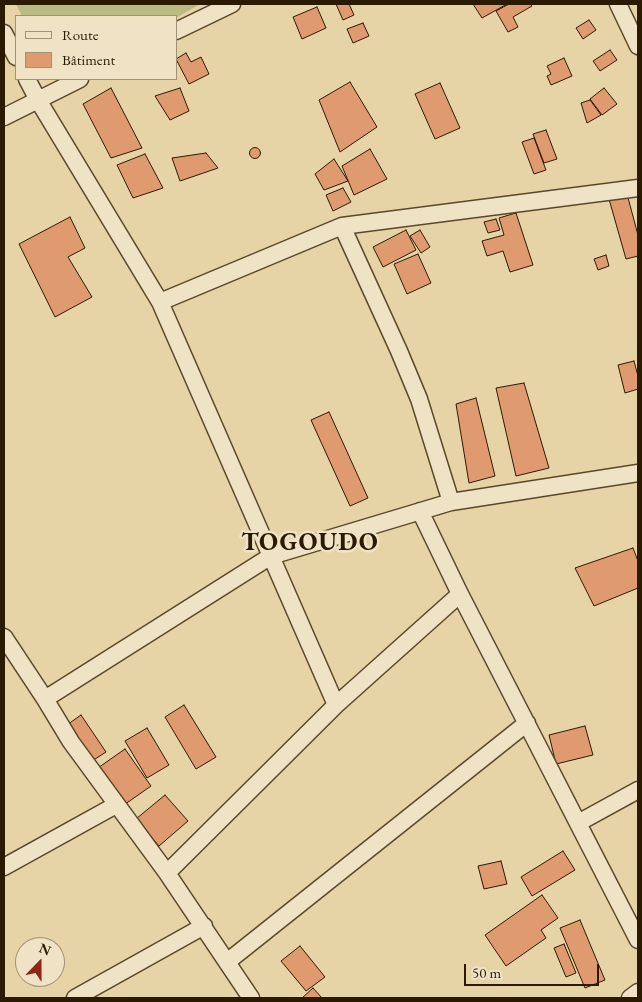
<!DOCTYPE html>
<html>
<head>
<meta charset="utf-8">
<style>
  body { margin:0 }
  #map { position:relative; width:642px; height:1002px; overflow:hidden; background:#e6d3a6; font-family:"EB Garamond",serif }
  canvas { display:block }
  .frame { position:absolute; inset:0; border:5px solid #2b1a02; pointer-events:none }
  .legend { position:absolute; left:15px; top:15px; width:162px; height:65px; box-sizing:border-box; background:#efe2c5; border:1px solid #a19277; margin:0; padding:6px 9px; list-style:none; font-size:15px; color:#2b1a02 }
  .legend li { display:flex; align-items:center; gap:10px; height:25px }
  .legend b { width:25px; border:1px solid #a19277 }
  .north { position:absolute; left:15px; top:937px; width:50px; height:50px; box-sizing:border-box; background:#efe2c5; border:1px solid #a19277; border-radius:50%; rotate:22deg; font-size:14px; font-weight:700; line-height:20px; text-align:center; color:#2b1a02 }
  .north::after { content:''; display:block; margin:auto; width:18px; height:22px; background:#8f2418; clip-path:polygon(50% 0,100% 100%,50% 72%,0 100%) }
  .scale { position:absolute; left:464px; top:964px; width:135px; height:22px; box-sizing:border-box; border:2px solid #2b1a02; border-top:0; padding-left:6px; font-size:15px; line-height:18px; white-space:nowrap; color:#2b1a02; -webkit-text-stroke:4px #efe2c5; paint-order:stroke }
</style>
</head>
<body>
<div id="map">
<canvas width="642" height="1002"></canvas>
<div class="frame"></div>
<ul class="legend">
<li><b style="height:6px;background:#efe2c5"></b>Route</li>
<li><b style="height:14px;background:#e09a70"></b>Bâtiment</li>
</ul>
<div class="north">N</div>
<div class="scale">50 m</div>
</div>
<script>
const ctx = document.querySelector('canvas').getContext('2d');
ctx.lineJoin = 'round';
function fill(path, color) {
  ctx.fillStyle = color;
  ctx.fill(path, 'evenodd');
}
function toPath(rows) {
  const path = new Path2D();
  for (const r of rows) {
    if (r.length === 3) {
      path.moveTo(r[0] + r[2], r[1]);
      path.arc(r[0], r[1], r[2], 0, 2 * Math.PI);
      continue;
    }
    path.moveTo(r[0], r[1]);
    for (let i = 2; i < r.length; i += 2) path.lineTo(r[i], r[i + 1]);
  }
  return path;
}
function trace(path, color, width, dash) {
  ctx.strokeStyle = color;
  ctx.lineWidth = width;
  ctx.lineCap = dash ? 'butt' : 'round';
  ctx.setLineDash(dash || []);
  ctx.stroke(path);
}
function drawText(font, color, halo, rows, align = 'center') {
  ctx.font = font + ' "EB Garamond",serif';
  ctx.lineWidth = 5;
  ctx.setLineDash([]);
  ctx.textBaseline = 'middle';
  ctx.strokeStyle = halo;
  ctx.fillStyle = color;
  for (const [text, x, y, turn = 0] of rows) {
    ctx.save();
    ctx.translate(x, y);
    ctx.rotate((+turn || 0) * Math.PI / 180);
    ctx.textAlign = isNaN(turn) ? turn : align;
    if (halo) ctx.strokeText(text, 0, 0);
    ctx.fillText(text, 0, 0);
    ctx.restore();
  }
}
fill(toPath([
  [16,4,200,4,176,18,176,16,22,16]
]), '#babb83');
const building = toPath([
  [336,4,349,4,354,15,343,20,336,4],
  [473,4,507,4,482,18,473,4],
  [509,4,530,4,532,6,513,17,518,27,508,32,496,11,509,4],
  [317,7,326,28,302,39,293,17,317,7],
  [589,20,596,30,583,39,576,28,589,20],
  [363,23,369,36,353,43,347,29,363,23],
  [610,50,617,60,600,71,593,61,610,50],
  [186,53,191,62,201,57,209,74,189,84,176,59,186,53],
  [564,58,572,76,551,85,547,76,551,74,547,66,564,58],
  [350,82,377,127,340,152,319,100,350,82],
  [440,83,460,128,435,139,415,94,440,83],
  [111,88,142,148,111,158,83,104,111,88],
  [180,88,189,111,170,120,155,96,180,88],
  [604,88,617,104,602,115,590,99,604,88],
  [590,100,601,115,587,123,581,103,590,100],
  [546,130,557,159,544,163,533,134,546,130],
  [534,138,546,170,534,174,522,142,534,138],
  [255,153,5.5],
  [370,149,387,179,354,195,342,166,370,149],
  [206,153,218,168,180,181,172,158,206,153],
  [145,154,163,188,133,198,117,165,145,154],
  [334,159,348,181,324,190,315,174,334,159],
  [343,188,351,202,333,211,326,195,343,188],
  [627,194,638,235,638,256,626,259,609,199,627,194],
  [516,213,533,265,510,272,503,251,487,256,482,241,504,235,499,218,516,213],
  [70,217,85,248,68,257,92,297,55,317,19,244,70,217],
  [496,219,500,230,488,233,484,222,496,219],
  [406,230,416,250,383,267,373,247,406,230],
  [420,230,430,247,421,253,410,236,420,230],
  [418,254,431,283,407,294,394,264,418,254],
  [606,255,609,266,598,270,594,259,606,255],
  [634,361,638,376,638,389,625,393,618,365,634,361],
  [524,383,549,468,516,476,496,388,524,383],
  [476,398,495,476,469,483,456,404,476,398],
  [329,412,368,498,350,506,311,420,329,412],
  [633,548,638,561,638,588,594,606,575,568,633,548],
  [184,705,216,757,196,769,165,717,184,705],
  [81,715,106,752,89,763,64,727,81,715],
  [585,726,593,755,556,764,549,735,585,726],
  [147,728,169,765,147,778,125,741,147,728],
  [125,749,151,786,121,807,95,770,125,749],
  [165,795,188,821,159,846,136,819,165,795],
  [563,851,575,870,532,896,521,877,563,851],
  [501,861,507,884,484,889,478,866,501,861],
  [542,895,558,918,541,930,546,938,506,966,485,935,542,895],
  [580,920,605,980,585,988,560,928,580,920],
  [564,944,576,973,566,977,554,948,564,944],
  [300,946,325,977,306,991,281,961,300,946],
  [313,988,322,998,302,998,313,988]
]);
fill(building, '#e09a70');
trace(building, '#2b1a02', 1);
const minor = toPath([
  [618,4,638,46],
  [176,31,232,4],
  [4,33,16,57],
  [27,79,38,100,160,302,336,705],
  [4,117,80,79],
  [342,226,399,351,419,399,451,502],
  [160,302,342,226,638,188],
  [420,511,460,594,638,940],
  [4,637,45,699,71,742,167,873,251,998],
  [45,699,271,556,451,502,638,473],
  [578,823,638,790],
  [4,867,116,805],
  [167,873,336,705,460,594],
  [227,962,527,723],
  [75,998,204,926],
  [630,998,638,992]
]);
trace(minor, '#5a482b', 19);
trace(minor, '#efe2c5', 16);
ctx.letterSpacing = '1px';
drawText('bold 25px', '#2b1a02', '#efe2c5', [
  ["TOGOUDO",310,543]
]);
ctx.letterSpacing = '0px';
</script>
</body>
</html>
